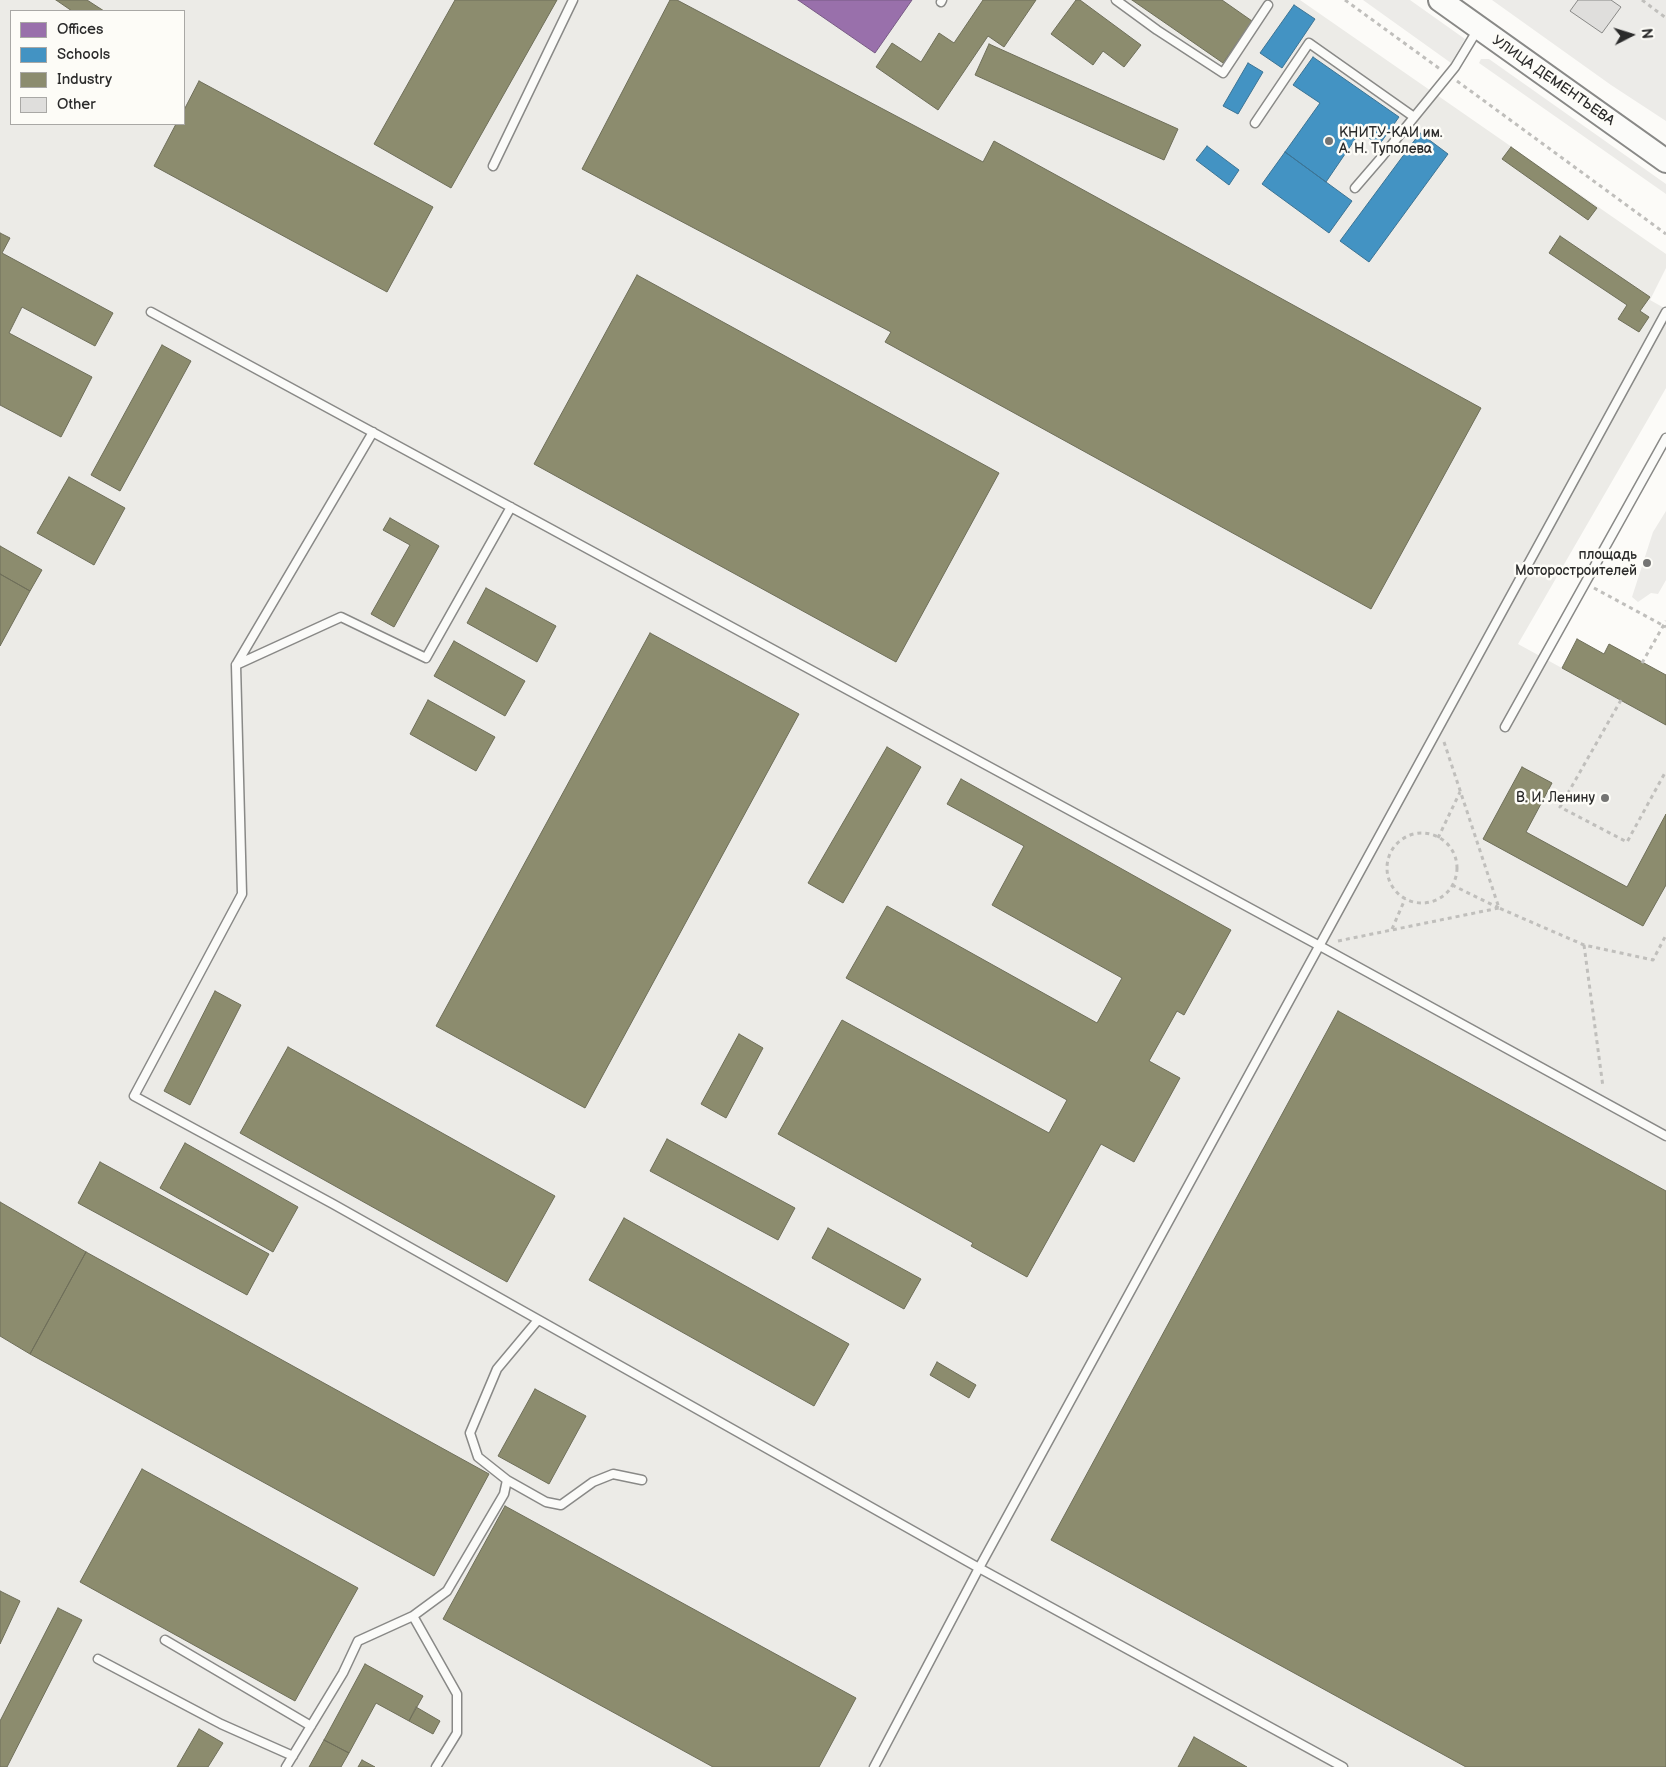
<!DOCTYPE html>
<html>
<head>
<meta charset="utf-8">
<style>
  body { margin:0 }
  #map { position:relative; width:1666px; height:1767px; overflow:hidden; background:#fcfbf8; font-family:"Balsamiq Sans",sans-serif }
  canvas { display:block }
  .legend { position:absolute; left:10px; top:10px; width:175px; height:115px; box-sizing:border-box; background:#fdfcf7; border:1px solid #a9a8a5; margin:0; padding:6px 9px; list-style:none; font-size:15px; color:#2b2b2b }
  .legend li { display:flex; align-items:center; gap:10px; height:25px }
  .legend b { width:25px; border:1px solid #a9a8a5 }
  .north { position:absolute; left:1606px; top:10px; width:50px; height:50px; -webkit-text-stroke:4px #fdfcf7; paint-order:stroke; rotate:85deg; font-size:14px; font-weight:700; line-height:20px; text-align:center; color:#2b2b2b }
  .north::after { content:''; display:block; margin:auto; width:18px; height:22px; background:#2b2b2b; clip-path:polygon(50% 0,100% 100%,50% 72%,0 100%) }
</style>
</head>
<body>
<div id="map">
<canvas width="1666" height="1767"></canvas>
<ul class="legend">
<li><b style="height:14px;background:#9970ab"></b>Offices</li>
<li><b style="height:14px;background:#4393c3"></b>Schools</li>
<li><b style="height:14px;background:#8c8c6e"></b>Industry</li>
<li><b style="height:14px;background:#dfdedc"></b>Other</li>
</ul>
<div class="north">N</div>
</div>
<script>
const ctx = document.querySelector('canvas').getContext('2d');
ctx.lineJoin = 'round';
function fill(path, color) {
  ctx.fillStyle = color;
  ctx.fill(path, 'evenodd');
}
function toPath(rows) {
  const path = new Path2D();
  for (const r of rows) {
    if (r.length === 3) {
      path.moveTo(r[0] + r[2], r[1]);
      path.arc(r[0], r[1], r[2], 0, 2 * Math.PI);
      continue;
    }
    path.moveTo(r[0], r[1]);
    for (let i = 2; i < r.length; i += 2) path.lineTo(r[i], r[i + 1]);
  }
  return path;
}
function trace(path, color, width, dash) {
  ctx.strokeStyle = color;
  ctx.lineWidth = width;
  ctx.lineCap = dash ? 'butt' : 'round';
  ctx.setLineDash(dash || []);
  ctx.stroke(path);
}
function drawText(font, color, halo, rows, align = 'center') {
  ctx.font = font + ' "Balsamiq Sans",sans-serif';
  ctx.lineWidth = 5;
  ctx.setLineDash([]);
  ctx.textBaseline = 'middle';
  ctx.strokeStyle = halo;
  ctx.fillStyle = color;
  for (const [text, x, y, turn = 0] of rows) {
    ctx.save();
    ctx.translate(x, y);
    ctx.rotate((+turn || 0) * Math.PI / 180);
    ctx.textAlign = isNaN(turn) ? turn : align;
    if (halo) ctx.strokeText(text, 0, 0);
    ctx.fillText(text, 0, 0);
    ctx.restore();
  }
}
fill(toPath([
  [0,0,1300,0,1666,254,1666,268,1650,300,1666,309,1666,388,1518,644,1666,725,1666,1767,0,1767],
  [11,11,184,11,184,124,11,124]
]), '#ecebe7');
fill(toPath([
  [1363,0,1410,0,1465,39,1451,63],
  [1492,0,1666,0,1666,121,1611,85],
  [1481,59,1489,59,1666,184,1666,194,1479,63],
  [1666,511,1666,580,1658,594,1651,593,1638,602,1632,597,1653,532]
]), '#ecebe8');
const offices = toPath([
  [798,0,912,0,875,53,798,0]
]);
fill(offices, '#9970ab');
trace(offices, '#785b85', 1);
const schools = toPath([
  [1294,5,1315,19,1282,68,1260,53,1294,5],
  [1313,57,1399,117,1379,145,1360,132,1326,182,1285,152,1320,103,1293,85,1313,57],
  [1248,63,1263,72,1238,114,1223,106,1248,63],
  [1420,133,1448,154,1369,262,1340,241,1420,133],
  [1207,146,1239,170,1229,185,1196,160,1207,146],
  [1285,152,1352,201,1329,233,1262,184,1285,152]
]);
fill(schools, '#4393c3');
trace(schools, '#3c7495', 1);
const industry = toPath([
  [56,0,87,0,104,11,72,11,56,0],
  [455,0,557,0,451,188,374,144,455,0],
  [670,0,677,0,983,162,994,141,1481,408,1371,609,885,342,891,332,582,169,670,0],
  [983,0,1036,0,1004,47,988,36,938,110,876,67,892,43,921,62,939,33,954,43,983,0],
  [1076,0,1080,0,1141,45,1124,67,1103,51,1093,65,1051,34,1076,0],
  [1132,0,1222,0,1252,21,1223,63,1132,0],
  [989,44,1178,129,1164,160,975,75,989,44],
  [199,81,433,207,387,292,154,166,176,124,184,124,184,110,199,81],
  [1511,147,1597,208,1588,220,1502,159,1511,147],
  [0,233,10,238,2,253,113,313,95,346,22,307,9,333,92,377,61,437,0,405,0,233],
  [1560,236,1650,297,1640,311,1649,317,1639,332,1618,319,1627,305,1549,253,1560,236],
  [637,275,999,473,896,662,534,464,637,275],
  [162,345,191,361,120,491,91,475,162,345],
  [69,477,125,508,94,565,37,533,69,477],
  [390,518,439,546,394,627,371,614,410,545,383,530,390,518],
  [0,546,42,570,30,591,0,574,0,546],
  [0,574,30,591,0,646,0,574],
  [486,588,556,626,537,662,467,623,486,588],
  [650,633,799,714,585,1108,436,1026,650,633],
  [1577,639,1604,654,1609,644,1666,675,1666,725,1562,668,1577,639],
  [454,641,525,681,505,716,434,676,454,641],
  [428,700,495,737,476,771,410,734,428,700],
  [887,747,921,767,843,903,808,883,887,747],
  [1522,767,1552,783,1526,832,1627,887,1666,814,1666,885,1643,926,1483,839,1522,767],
  [961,779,1231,930,1184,1015,1177,1011,1149,1061,1180,1078,1134,1162,1101,1144,1027,1277,971,1246,973,1243,778,1134,842,1020,1049,1133,1067,1100,846,978,887,906,1097,1023,1122,978,992,905,1024,846,947,804,961,779],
  [215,991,241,1005,190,1105,164,1091,215,991],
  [1338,1011,1666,1191,1666,1767,1466,1767,1051,1540,1338,1011],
  [739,1034,763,1048,726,1118,701,1104,739,1034],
  [288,1047,555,1196,507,1282,240,1133,288,1047],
  [667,1139,795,1208,778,1240,650,1171,667,1139],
  [185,1143,298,1207,273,1252,160,1188,185,1143],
  [100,1162,269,1254,247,1295,78,1203,100,1162],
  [0,1202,86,1252,30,1354,0,1336,0,1202],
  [624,1218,849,1344,814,1406,589,1280,624,1218],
  [828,1228,921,1279,904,1309,812,1258,828,1228],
  [86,1252,489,1474,434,1576,30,1354,86,1252],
  [937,1362,976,1385,969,1398,930,1375,937,1362],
  [535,1389,586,1416,549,1484,498,1456,535,1389],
  [142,1469,358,1588,295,1701,80,1582,142,1469],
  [505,1506,856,1698,819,1767,713,1767,443,1619,505,1506],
  [0,1591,20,1601,0,1644,0,1591],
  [58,1608,82,1620,7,1767,0,1767,0,1721,58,1608],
  [365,1664,423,1696,409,1721,376,1703,349,1753,324,1740,365,1664],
  [416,1707,440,1721,433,1734,409,1721,416,1707],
  [199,1729,223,1743,208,1767,177,1767,199,1729],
  [1194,1737,1247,1767,1178,1767,1194,1737],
  [324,1740,349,1753,341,1767,309,1767,324,1740],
  [362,1760,375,1767,358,1767,362,1760]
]);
fill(industry, '#8c8c6e');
trace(industry, '#6f6f5a', 1);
const building = toPath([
  [1578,0,1611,0,1621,7,1602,33,1570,11,1578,0]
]);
fill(building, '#dfdedc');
trace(building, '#898987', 1);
const lane = toPath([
  [1116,0,1157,30,1223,73,1268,5],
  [941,2,942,0],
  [1255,123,1309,43,1414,117],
  [493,166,573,0],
  [1355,188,1380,159,1455,67,1478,29],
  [151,312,1318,945,1666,1136],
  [373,432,236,665,242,894,134,1096,333,1204,979,1568,1343,1767],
  [236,665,341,617,426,658,511,507],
  [1505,727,1666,438],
  [507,1480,546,1502,561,1505,593,1482,613,1474,642,1480],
  [413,1616,457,1694,457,1733,436,1767],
  [165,1640,311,1726],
  [98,1659,221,1724,293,1756],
  [286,1767,343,1673,358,1641,413,1616,447,1591,504,1494,507,1480,478,1457,470,1433,497,1369,538,1320],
  [874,1767,979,1568,1666,312]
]);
const secondary = toPath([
  [1440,0,1666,161]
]);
trace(lane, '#898987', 11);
trace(secondary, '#898987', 26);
trace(toPath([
  [1345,0,1440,69],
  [1642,0,1666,18],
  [1457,81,1666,234],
  [1594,588,1666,627],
  [1642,663,1666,621],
  [1621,700,1560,807,1627,842,1666,771],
  [1444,742,1499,908,1584,945,1653,960,1666,935],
  [1422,868,35],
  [1438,838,1460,792],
  [1452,885,1499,908],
  [1392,929,1405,899],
  [1338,941,1499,908],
  [1584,945,1603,1087]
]), '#c0bfbc', 3, [4, 4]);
trace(lane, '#fbfbf9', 8);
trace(secondary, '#fbfbf9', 22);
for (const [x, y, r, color] of [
  [1329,141,5,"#747473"],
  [1647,563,5,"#747473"],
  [1605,798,5,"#747473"]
]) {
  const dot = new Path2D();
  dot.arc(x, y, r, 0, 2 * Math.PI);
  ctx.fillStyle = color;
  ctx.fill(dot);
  trace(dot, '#fdfcf7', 2);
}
drawText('14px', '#2b2b2b', '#fdfcf7', [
  ["УЛИЦА ДЕМЕНТЬЕВА",1553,81,35]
]);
drawText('14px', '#2b2b2b', '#fdfcf7', [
  ["КНИТУ-КАИ им.",1339,133,"left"],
  ["А. Н. Туполева",1339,149,"left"],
  ["площадь",1637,555],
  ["Моторостроителей",1637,571],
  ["В. И. Ленину",1595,798]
], 'right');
</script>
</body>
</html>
